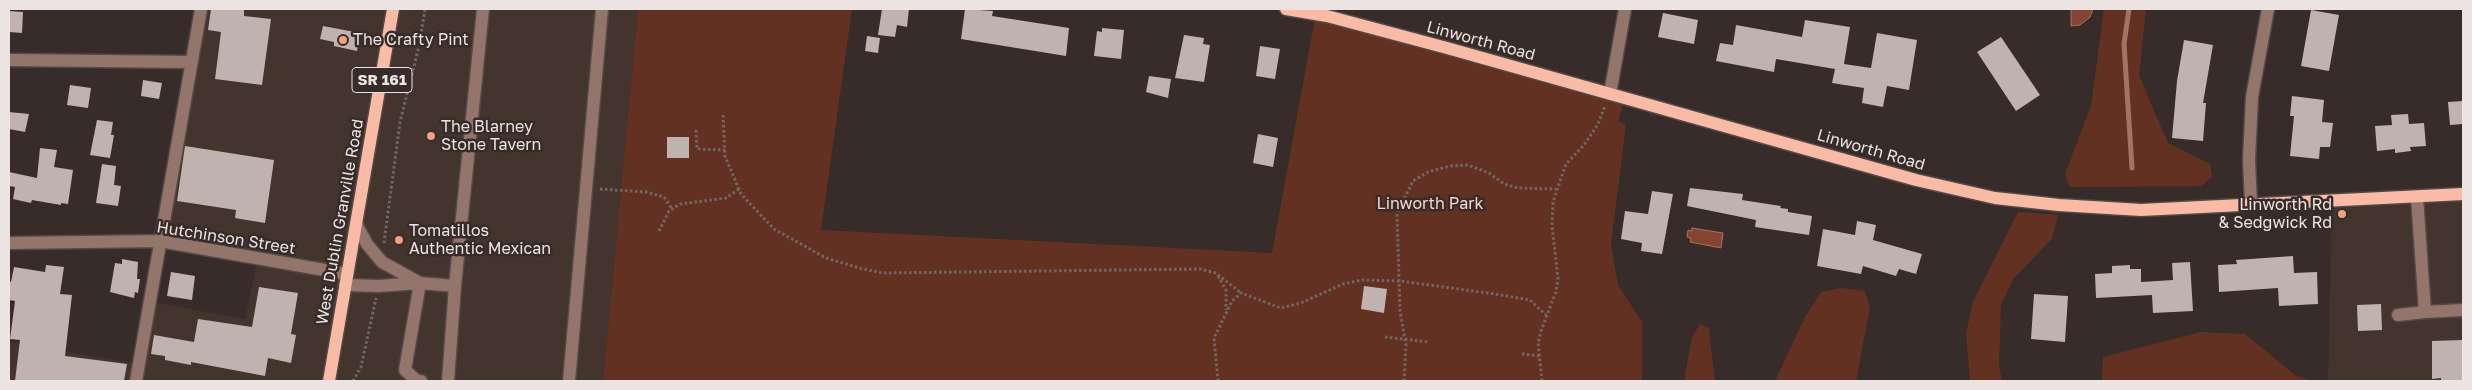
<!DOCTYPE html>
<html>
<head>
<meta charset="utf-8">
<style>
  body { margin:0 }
  #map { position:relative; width:2472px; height:390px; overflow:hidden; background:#372c29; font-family:"Golos Text",sans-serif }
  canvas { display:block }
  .frame { position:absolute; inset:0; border:10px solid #ece4e2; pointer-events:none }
</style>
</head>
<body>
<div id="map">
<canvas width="2472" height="390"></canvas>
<div class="frame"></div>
</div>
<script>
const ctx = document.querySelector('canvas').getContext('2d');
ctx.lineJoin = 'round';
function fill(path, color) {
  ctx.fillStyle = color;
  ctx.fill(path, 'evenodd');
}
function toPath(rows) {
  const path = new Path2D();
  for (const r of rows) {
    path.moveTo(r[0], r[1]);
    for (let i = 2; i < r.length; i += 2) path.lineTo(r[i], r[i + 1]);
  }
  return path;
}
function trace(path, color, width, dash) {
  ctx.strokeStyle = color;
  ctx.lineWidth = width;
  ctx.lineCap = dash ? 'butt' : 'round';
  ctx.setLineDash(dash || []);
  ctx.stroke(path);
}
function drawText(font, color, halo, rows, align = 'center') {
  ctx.font = font + ' "Golos Text",sans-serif';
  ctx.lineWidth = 5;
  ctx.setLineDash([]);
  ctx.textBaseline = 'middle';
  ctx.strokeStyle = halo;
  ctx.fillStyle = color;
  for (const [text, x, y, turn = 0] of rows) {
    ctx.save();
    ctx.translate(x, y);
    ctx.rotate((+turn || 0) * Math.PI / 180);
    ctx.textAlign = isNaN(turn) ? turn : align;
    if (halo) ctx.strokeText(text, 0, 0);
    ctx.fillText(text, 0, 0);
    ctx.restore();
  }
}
fill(toPath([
  [202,9,638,9,603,381,9,381,9,342,138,364,147,301,245,319,258,257,159,240],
  [2463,192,2463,381,2328,381,2332,202]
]), '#44342e');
fill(toPath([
  [638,9,852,9,821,230,1272,253,1315,18,1623,105,1618,121,1626,125,1611,244,1618,285,1642,322,1642,381,603,381],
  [2104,9,2146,9,2139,76,2168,143,2210,164,2212,177,2202,186,2070,187,2065,174,2091,106],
  [2018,212,2058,215,2052,239,2013,279,2001,305,1999,366,2002,381,1970,381,1966,333,1973,302],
  [1841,288,1865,291,1870,307,1856,381,1775,381,1805,317,1821,292],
  [1700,324,1709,328,1715,381,1684,381,1692,337],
  [2201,332,2245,334,2295,375,2311,381,2102,381,2103,357]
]), '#633122');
const water = toPath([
  [2071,9,2093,9,2090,17,2080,25,2071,26,2071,9],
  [1692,228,1723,233,1721,248,1690,242,1691,238,1687,237,1688,230,1692,231,1692,228]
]);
fill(water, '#844431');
trace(water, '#a37466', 1);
trace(toPath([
  [2129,9,2124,44,2132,168]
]), '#a37466', 5);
fill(toPath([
  [211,9,244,10,244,16,271,19,262,85,215,79,221,32,208,30],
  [882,9,909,9,907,27,897,25,895,37,878,35],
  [965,9,993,11,992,16,1069,28,1066,56,961,39],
  [2311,10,2339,15,2329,71,2301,66],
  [9,11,23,12,22,33,9,32],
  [1663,13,1698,20,1694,44,1658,37],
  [1805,20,1850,27,1844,64,1871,68,1877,33,1917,40,1909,90,1887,86,1883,107,1862,103,1864,88,1832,83,1835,69,1776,59,1774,72,1716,61,1720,43,1733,45,1736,25,1802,37],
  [323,26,360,33,357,51,334,46,334,42,320,39],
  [1102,28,1124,30,1121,59,1094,56,1097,31,1102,32],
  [1184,35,1204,38,1203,44,1210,45,1204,82,1175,78],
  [867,36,880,38,878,53,865,51],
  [2001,37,2040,95,2016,111,1977,52],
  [2184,40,2213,45,2203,103,2206,103,2203,141,2172,138,2177,81],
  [1260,46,1280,49,1275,79,1256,76],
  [1149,76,1171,79,1168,98,1146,92],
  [143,80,162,83,159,99,141,96],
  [70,85,91,88,88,108,67,105],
  [2292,96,2324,100,2322,122,2333,123,2330,147,2320,147,2319,159,2290,156,2294,116,2290,116],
  [2463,101,2463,124,2450,125,2448,102],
  [9,112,29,114,25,132,9,129],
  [2408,114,2409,124,2424,123,2426,146,2410,147,2411,151,2395,153,2395,149,2377,151,2375,126,2392,125,2391,115],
  [97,120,113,122,111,135,114,135,110,158,90,155],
  [1258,134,1278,138,1273,167,1253,163],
  [667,137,689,137,689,158,667,158],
  [185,146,274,160,265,223,235,218,236,210,177,201],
  [40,148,57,150,54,167,73,170,68,204,61,203,61,205,32,200,31,203,13,199,15,187,9,186,9,172,37,178],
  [102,164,116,166,114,185,121,186,118,206,96,203],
  [1690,188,1743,194,1742,200,1781,206,1780,208,1788,209,1788,212,1812,216,1809,235,1755,227,1756,220,1687,206],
  [1652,191,1673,194,1662,254,1641,251,1642,243,1621,239,1625,211,1648,214],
  [1857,221,1876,225,1873,240,1922,254,1916,274,1899,269,1896,276,1863,266,1861,274,1817,266,1823,229,1855,235],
  [2293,256,2294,273,2317,272,2318,304,2279,306,2278,288,2219,292,2218,265,2237,264,2236,260],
  [122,259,138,262,137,279,140,279,138,293,135,292,134,298,110,292,115,263,122,264],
  [2190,262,2193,311,2153,313,2152,295,2096,298,2095,274,2112,273,2112,266,2130,265,2130,269,2141,269,2141,282,2173,280,2172,263],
  [46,265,64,267,60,294,72,295,65,356,127,364,124,381,15,381,20,340,10,339,15,301,9,300,9,281,11,282,14,267,45,272],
  [171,272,195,276,192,300,167,296],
  [1364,286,1387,289,1384,313,1361,309],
  [259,287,298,293,291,334,296,335,291,363,268,358,265,376,191,362,191,365,165,360,165,356,151,354,154,335,194,342,198,319,252,327],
  [2034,294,2068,296,2065,342,2031,339],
  [2381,304,2382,330,2358,331,2357,305],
  [2463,340,2463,381,2441,381,2441,378,2432,379,2432,341]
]), '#c0b2ae');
const minor = toPath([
  [9,60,192,62],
  [1610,94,1625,9],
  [2417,197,2425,312,2463,310],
  [2251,205,2249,160,2252,97,2268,9],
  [356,224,367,244,382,262,420,283],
  [9,243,160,241,347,274],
  [420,283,405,370,417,381,421,381],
  [345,285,379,286,420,283,455,286,483,9],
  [2398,315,2425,312],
  [136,381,201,9],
  [448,381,455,286],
  [569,381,602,9]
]);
const major = toPath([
  [1286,9,1327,16,1447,48,1916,180,1995,198,2059,205,2141,210,2463,194],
  [329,381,393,9]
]);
trace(minor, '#544947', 15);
trace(major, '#544947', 15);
trace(toPath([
  [723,115,725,156,741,194,774,229,826,258,859,268,882,273,1200,269,1216,273,1241,293],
  [696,130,697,149,725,150],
  [600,189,646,192,664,197,672,209],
  [659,231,669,211,680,204,726,198,739,189],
  [384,243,400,122,419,46,425,9],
  [1218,276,1226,290,1226,310],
  [1385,337,1429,342],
  [1522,354,1540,356],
  [353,381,361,367,376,298],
  [1218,381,1214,338,1232,301,1241,293,1281,308,1301,303,1343,284,1362,280,1400,281,1495,294,1530,300,1546,315],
  [1404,381,1406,345,1400,311,1397,213,1413,181,1428,172,1450,166,1468,165,1489,173,1504,184,1518,188,1556,189],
  [1542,381,1538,343,1541,331,1556,292,1558,279,1552,226,1553,202,1566,164,1584,145,1598,124,1605,106]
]), '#716764', 3, [2.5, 2.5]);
trace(minor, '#94756b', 12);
trace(major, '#f9baa6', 12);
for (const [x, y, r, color] of [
  [343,40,5,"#f39f85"],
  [431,136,5,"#f39f85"],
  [2342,214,5,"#f39f85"],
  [399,240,5,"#f39f85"]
]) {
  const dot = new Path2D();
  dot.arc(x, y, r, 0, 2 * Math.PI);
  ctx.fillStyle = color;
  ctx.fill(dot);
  trace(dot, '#372c29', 2);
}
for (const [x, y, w] of [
  [382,80,60]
]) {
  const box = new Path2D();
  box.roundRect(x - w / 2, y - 12.5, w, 25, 4);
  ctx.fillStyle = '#372c29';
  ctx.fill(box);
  trace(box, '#ece4e2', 1);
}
drawText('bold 15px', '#ece4e2', null, [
  ["SR 161",382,80]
]);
drawText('16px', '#ece4e2', '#372c29', [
  ["The Crafty Pint",353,40],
  ["The Blarney",441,127],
  ["Stone Tavern",441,145],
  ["Linworth Rd",2332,205,"right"],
  ["& Sedgwick Rd",2332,223,"right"],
  ["Tomatillos",409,231],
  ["Authentic Mexican",409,249]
], 'left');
drawText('16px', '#ece4e2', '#372c29', [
  ["Linworth Road",1481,41,15],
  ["Linworth Road",1871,150,16],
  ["West Dublin Granville Road",340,222,-80],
  ["Hutchinson Street",226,238,9]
]);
drawText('16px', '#fdd4c8', '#372c29', [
  ["Linworth Park",1430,204]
]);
</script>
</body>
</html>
